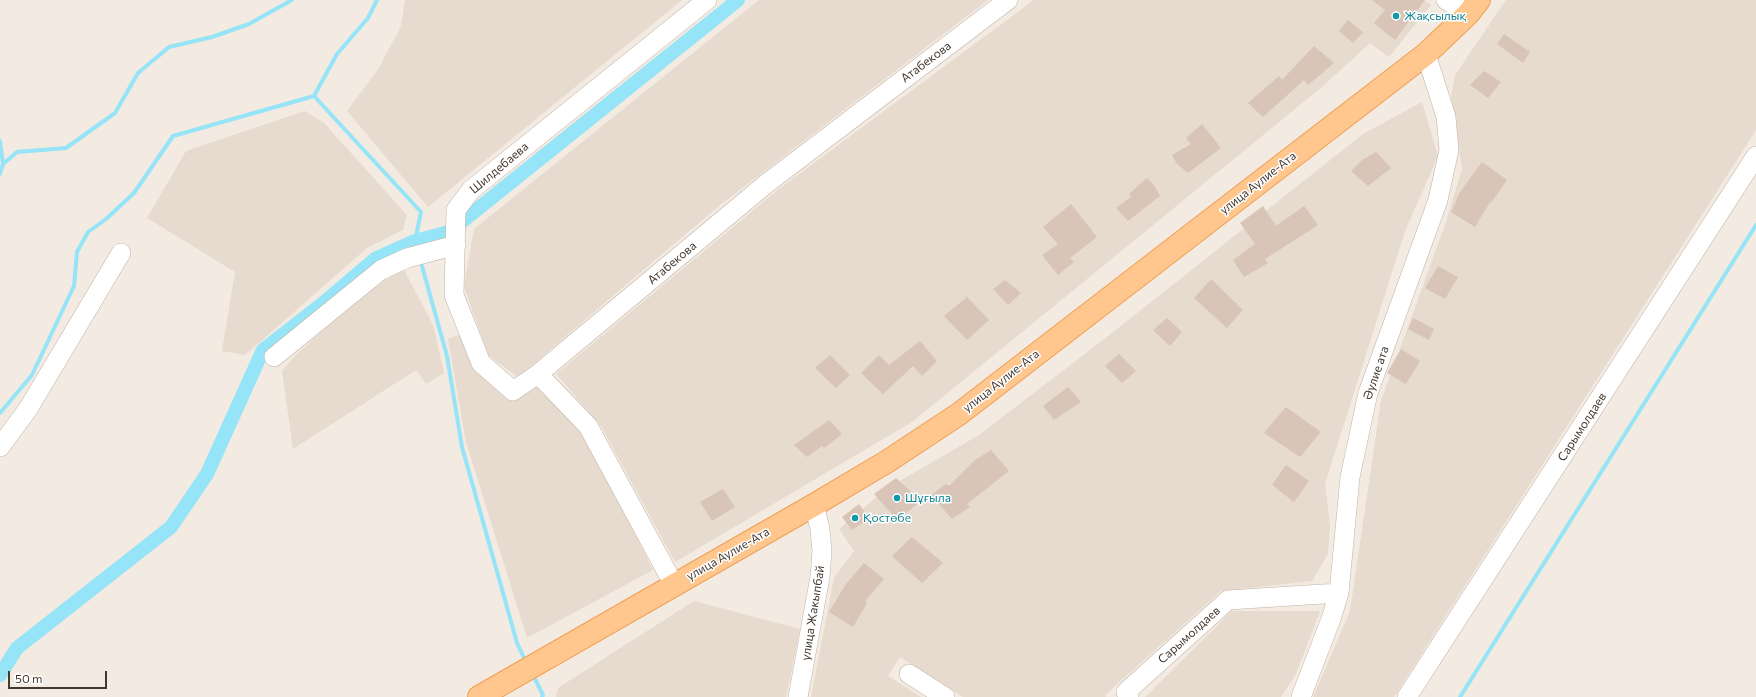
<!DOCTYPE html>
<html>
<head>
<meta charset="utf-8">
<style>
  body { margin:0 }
  #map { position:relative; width:1756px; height:697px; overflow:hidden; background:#f3eae1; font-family:Commissioner,sans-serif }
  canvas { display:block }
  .scale { position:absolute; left:8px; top:671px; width:99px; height:18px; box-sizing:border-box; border:2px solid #443931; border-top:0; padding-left:5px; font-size:12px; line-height:14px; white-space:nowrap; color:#443931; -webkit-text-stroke:3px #fff; paint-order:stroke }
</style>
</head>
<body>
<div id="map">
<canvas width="1756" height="697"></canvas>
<div class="scale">50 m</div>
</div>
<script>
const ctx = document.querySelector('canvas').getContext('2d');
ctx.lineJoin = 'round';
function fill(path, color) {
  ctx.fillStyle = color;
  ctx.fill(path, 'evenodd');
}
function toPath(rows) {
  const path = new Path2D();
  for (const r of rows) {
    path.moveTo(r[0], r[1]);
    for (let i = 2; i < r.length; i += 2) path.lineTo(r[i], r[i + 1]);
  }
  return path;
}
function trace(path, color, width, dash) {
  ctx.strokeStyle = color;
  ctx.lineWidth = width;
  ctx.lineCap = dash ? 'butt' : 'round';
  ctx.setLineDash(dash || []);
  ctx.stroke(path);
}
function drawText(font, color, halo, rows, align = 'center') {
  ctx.font = font + ' Commissioner,sans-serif';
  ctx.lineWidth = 3;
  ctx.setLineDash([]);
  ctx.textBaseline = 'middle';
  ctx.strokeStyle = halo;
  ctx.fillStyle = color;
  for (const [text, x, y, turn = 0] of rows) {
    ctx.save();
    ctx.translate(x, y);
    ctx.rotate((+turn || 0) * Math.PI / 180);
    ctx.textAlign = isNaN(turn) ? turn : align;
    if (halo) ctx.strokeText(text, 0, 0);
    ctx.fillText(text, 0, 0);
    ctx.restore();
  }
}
fill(toPath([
  [405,0,682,0,428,207,347,111,379,68,401,26],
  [759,0,988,0,715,209,518,377,489,356,464,287,474,229],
  [1034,0,1423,0,1431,5,1389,57,1370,43,1322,87,912,422,675,562,601,426,556,374,779,189],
  [1506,0,1756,0,1756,130,1394,697,1313,697,1350,611,1381,401,1444,228,1462,169,1451,97,1455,75],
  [1422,102,1438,156,1405,231,1325,484,1330,526,1328,554,1312,581,1221,591,1105,695,1106,697,963,697,900,657,888,676,921,697,811,697,834,578,854,551,839,529,886,489,979,435,1103,340,1363,134],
  [305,111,324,123,407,215,403,230,367,248,245,355,222,351,235,272,147,218,186,151],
  [403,268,433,325,444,373,426,384,416,370,293,449,282,371,295,356,354,302],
  [464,333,480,372,514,401,539,382,580,425,653,570,527,638,466,442,448,339],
  [694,601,800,629,786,697,556,697,558,688],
  [1232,611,1320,611,1296,674,1281,697,1145,697]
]), '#e7dace');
trace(toPath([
  [314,96,421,212,415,241,418,251],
  [0,141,3,164],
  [0,174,3,164,17,152,66,148,115,113,138,73,169,47,212,37,249,24,292,0],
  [420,259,447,356,462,447,517,643,526,662],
  [0,413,32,375,74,286,77,252,88,232,106,219,134,193,173,136,314,96,337,54,368,18,377,0],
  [532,673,543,695,542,697],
  [1460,697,1756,225]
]), '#96e4f7', 4);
trace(toPath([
  [0,675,17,648,171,527,207,474,263,350,322,304,375,259,415,241,449,232,738,0]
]), '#96e4f7', 14);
fill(toPath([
  [1372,0,1425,0,1395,40,1374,23,1385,10],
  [1348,20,1363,32,1353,43,1339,31],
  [1504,34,1530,52,1523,63,1497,44],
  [1314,46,1334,63,1308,85,1304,80,1263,117,1248,103,1279,76,1282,80],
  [1484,71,1501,82,1488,98,1470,85],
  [1202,124,1221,148,1188,173,1177,164,1172,155,1191,144,1186,138],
  [1376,152,1391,168,1368,186,1351,171,1362,160],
  [1482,162,1507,180,1491,203,1490,202,1475,227,1451,212,1460,192],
  [1147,178,1154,185,1160,196,1128,221,1116,208,1131,197,1129,194],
  [1071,204,1097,237,1070,258,1074,262,1058,275,1042,255,1058,244,1043,227],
  [1263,206,1276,226,1304,206,1318,225,1265,259,1268,263,1244,277,1233,260,1255,244,1240,223],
  [1438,266,1458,277,1445,299,1425,288],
  [1211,279,1243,310,1227,328,1194,298],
  [1005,280,1021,293,1008,305,993,289],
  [967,297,989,320,967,340,944,316],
  [1167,318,1182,332,1170,346,1153,330],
  [1413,318,1434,329,1429,340,1408,329],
  [920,341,937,361,922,376,913,366,883,394,861,373,879,355,889,365],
  [1401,349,1420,361,1406,384,1387,373],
  [1119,354,1136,371,1122,383,1105,366],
  [830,355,850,375,836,388,815,368],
  [1068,387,1081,402,1054,420,1043,406],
  [1286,407,1321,432,1300,457,1264,433],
  [829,420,842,434,824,448,822,446,807,457,794,445],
  [991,450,1009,471,967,504,970,507,952,519,931,495,946,484,949,486,975,460],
  [1286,465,1309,481,1294,502,1272,485],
  [896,478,921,501,897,520,874,494],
  [723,489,735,507,712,521,700,502],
  [859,504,869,518,852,530,842,517],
  [912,537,943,563,922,583,892,556],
  [864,563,884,579,865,601,867,603,853,627,829,612,846,584]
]), '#d8c5b8');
const minor = toPath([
  [1446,0,1468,14],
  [274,357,381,270,407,258,456,245],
  [538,374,513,391,481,363,454,295,456,210,471,190,707,0],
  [0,447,28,409,121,253],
  [674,585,588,426,538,374,766,184,1008,0],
  [909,674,945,697],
  [798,697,820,577,822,551,820,529,814,505],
  [1129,697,1126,692,1228,600,1339,593],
  [1301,697,1331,619,1339,593,1350,477,1368,393,1438,200,1449,150,1446,117,1426,54],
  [1407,697,1756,156]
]);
const major = toPath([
  [479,697,814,505,888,461,959,414,1426,54,1468,14,1479,0]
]);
trace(minor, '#c1b2a6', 20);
trace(major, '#ef9f53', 24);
trace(minor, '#fff', 19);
trace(major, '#ffc78e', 22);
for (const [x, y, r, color] of [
  [1396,16,4,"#0f9aa8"],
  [897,498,4,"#0f9aa8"],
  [855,518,4,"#0f9aa8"]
]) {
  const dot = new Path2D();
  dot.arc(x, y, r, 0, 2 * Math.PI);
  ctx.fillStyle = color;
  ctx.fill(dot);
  trace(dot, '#fff', 1.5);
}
drawText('12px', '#0d838f', '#fff', [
  ["Жақсылық",1404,16],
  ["Шұғыла",905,498],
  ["Қостөбе",863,518]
], 'left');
drawText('12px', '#443931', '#fff', [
  ["Атабекова",926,62,-37],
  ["Шилдебаева",499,168,-40],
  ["улица Аулие-Ата",1258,183,-38],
  ["Атабекова",672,263,-40],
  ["Әулие ата",1376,373,-71],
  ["улица Аулие-Ата",1001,381,-38],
  ["Сарымолдаев",1582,427,-57],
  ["улица Аулие-Ата",728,554,-30],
  ["улица Жакыпбай",813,613,-81],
  ["Сарымолдаев",1189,635,-42]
]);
</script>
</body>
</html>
